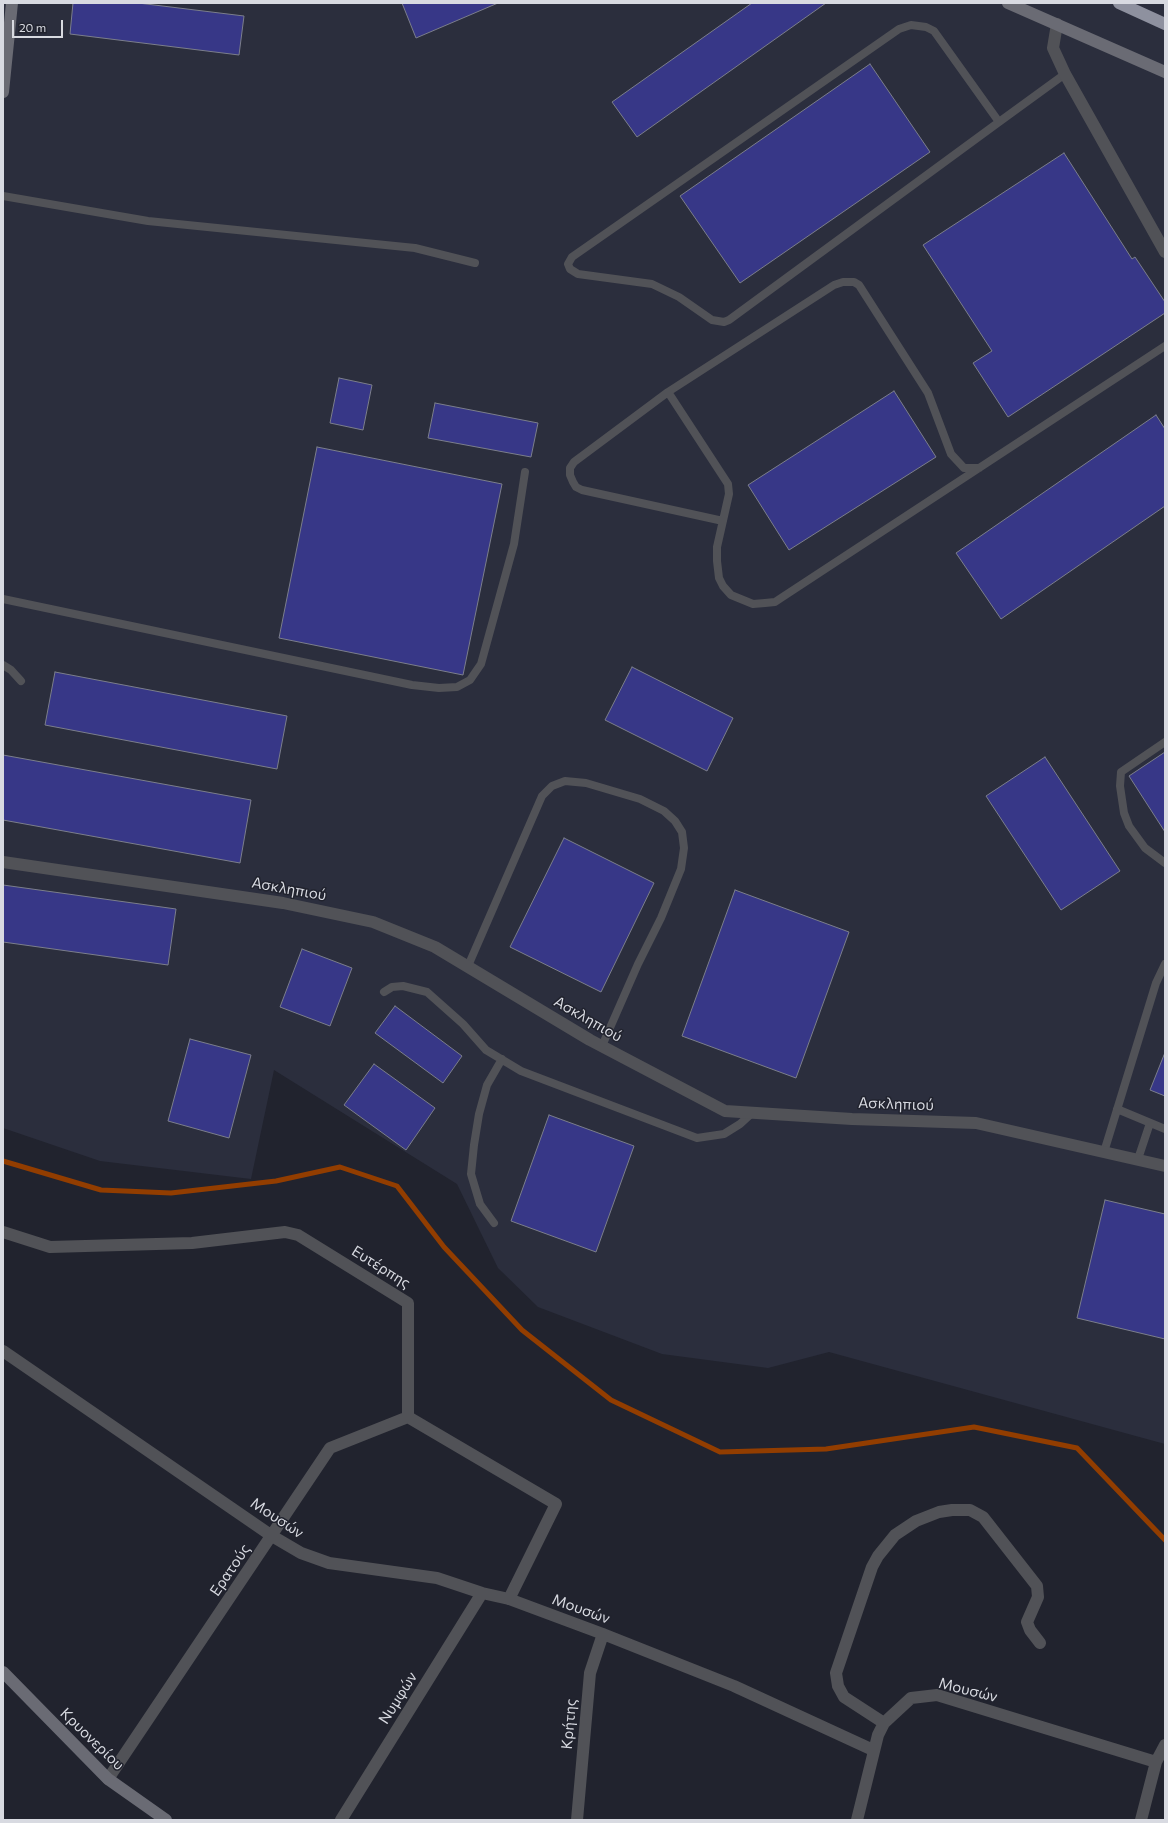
<!DOCTYPE html>
<html>
<head>
<meta charset="utf-8">
<style>
  body { margin:0 }
  #map { position:relative; width:1168px; height:1823px; overflow:hidden; background:#21232e; font-family:Commissioner,sans-serif }
  canvas { display:block }
  .frame { position:absolute; inset:0; border:4px solid #d8dae1; pointer-events:none }
  .scale { position:absolute; left:12px; top:20px; width:51px; height:18px; box-sizing:border-box; border:2px solid #d8dae1; border-top:0; padding-left:5px; font-size:12px; line-height:14px; white-space:nowrap; color:#d8dae1; -webkit-text-stroke:3px #21232e; paint-order:stroke }
</style>
</head>
<body>
<div id="map">
<canvas width="1168" height="1823"></canvas>
<div class="frame"></div>
<div class="scale">20 m</div>
</div>
<script>
const ctx = document.querySelector('canvas').getContext('2d');
ctx.lineJoin = 'round';
function fill(path, color) {
  ctx.fillStyle = color;
  ctx.fill(path, 'evenodd');
}
function toPath(rows) {
  const path = new Path2D();
  for (const r of rows) {
    path.moveTo(r[0], r[1]);
    for (let i = 2; i < r.length; i += 2) path.lineTo(r[i], r[i + 1]);
  }
  return path;
}
function trace(path, color, width, dash) {
  ctx.strokeStyle = color;
  ctx.lineWidth = width;
  ctx.lineCap = dash ? 'butt' : 'round';
  ctx.setLineDash(dash || []);
  ctx.stroke(path);
}
function drawText(font, color, halo, rows, align = 'center') {
  ctx.font = font + ' Commissioner,sans-serif';
  ctx.lineWidth = 3;
  ctx.setLineDash([]);
  ctx.textBaseline = 'middle';
  ctx.strokeStyle = halo;
  ctx.fillStyle = color;
  for (const [text, x, y, turn = 0] of rows) {
    ctx.save();
    ctx.translate(x, y);
    ctx.rotate((+turn || 0) * Math.PI / 180);
    ctx.textAlign = isNaN(turn) ? turn : align;
    if (halo) ctx.strokeText(text, 0, 0);
    ctx.fillText(text, 0, 0);
    ctx.restore();
  }
}
fill(toPath([
  [3,3,1165,3,1165,1444,829,1352,768,1368,662,1354,538,1307,498,1268,457,1184,274,1070,251,1179,100,1161,3,1128]
]), '#2b2e3d');
trace(toPath([
  [3,1161,101,1190,171,1193,276,1181,340,1167,397,1186,444,1247,522,1330,611,1400,720,1452,826,1449,974,1427,1077,1448,1165,1540]
]), '#923d00', 5);
const building = toPath([
  [73,3,138,3,244,16,239,55,70,34,73,3],
  [402,3,498,3,416,38,402,3],
  [752,3,826,3,637,137,612,102,752,3],
  [870,64,930,152,740,283,680,196,870,64],
  [1064,153,1132,259,1135,257,1165,302,1165,313,1008,417,973,363,992,351,923,245,1064,153],
  [339,378,372,385,363,430,330,423,339,378],
  [894,391,936,457,789,550,748,485,894,391],
  [435,403,538,423,531,457,428,438,435,403],
  [1156,415,1165,429,1165,506,1001,619,956,553,1156,415],
  [317,447,502,484,463,675,279,638,317,447],
  [632,667,733,718,707,771,605,720,632,667],
  [55,672,287,716,277,769,45,725,55,672],
  [1165,752,1165,832,1129,776,1165,752],
  [3,755,251,800,240,863,3,820,3,755],
  [1045,757,1120,871,1061,910,986,796,1045,757],
  [564,838,654,883,601,992,510,947,564,838],
  [3,885,176,909,168,965,3,942,3,885],
  [735,890,849,932,796,1078,682,1036,735,890],
  [302,949,352,968,330,1026,280,1007,302,949],
  [395,1006,462,1056,443,1083,375,1033,395,1006],
  [190,1039,251,1055,229,1138,168,1121,190,1039],
  [1164,1055,1165,1055,1165,1096,1150,1090,1164,1055],
  [374,1064,435,1108,406,1150,344,1105,374,1064],
  [549,1115,634,1146,596,1252,511,1221,549,1115],
  [1105,1200,1165,1214,1165,1339,1077,1318,1105,1200]
]);
fill(building, '#373787');
trace(building, '#7b7e8b', 1);
trace(toPath([
  [999,122,934,31,926,27,911,25,899,29,572,257,568,264,570,269,578,274,652,284,679,297,712,320,724,322,729,320,999,122,1065,74],
  [3,196,148,221,415,248,475,263],
  [668,392,728,484,729,494,717,547,717,561,719,578,723,586,731,595,753,604,765,603,775,602,781,598,1165,346],
  [723,521,582,490,576,487,573,482,570,475,570,468,574,462,668,392,834,285,843,282,854,282,859,285,928,393,951,454,964,468,979,468],
  [3,599,412,685,439,688,457,687,470,680,481,664,514,544,525,472],
  [3,665,11,670,21,681],
  [1165,742,1121,772,1120,786,1124,813,1129,826,1145,848,1165,863],
  [468,966,542,796,552,786,565,781,586,783,640,799,664,811,675,821,682,832,684,848,681,869,661,918,638,964,602,1046],
  [384,992,392,987,403,986,427,992,463,1024,486,1050,521,1071,697,1138,724,1134,740,1124,752,1113],
  [1117,1109,1165,1129],
  [1104,1152,1156,983,1165,964],
  [1138,1159,1150,1123],
  [494,1223,480,1204,471,1174,474,1145,479,1114,487,1085,502,1059]
]), '#515257', 8);
trace(toPath([
  [1057,24,1053,48,1065,74,1165,252],
  [3,862,283,903,373,922,435,947,590,1040,725,1111,852,1119,976,1123,1165,1166],
  [3,1232,50,1247,192,1243,285,1232,298,1235,408,1303,408,1417],
  [3,1351,272,1536,301,1553,329,1563,437,1578,482,1593,509,1599,603,1634,734,1686,873,1750],
  [408,1417,556,1504,509,1599],
  [884,1723,844,1697,838,1686,836,1673,872,1567,878,1556,895,1535,916,1521,939,1512,952,1510,970,1510,983,1517,1037,1586,1038,1597,1027,1622,1030,1630,1040,1643],
  [108,1779,330,1448,408,1417],
  [341,1820,482,1593],
  [577,1820,590,1673,603,1634],
  [857,1820,878,1735,884,1723,911,1698,937,1695,1156,1762],
  [1141,1820,1156,1762,1165,1745]
]), '#515257', 12);
trace(toPath([
  [1008,3,1165,72],
  [3,92,12,3],
  [3,1672,108,1779,166,1820]
]), '#6a6b74', 12);
trace(toPath([
  [1119,3,1165,24]
]), '#8e919f', 12);
drawText('15px', '#d8dae1', '#21232e', [
  ["Ασκληπιού",289,889,10],
  ["Ασκληπιού",588,1019,30],
  ["Ασκληπιού",896,1104,2],
  ["Ευτέρπης",381,1267,32],
  ["Μουσών",277,1518,33],
  ["Ερατούς",230,1570,-56],
  ["Μουσών",581,1609,20],
  ["Μουσών",968,1690,14],
  ["Νυμφών",398,1698,-58],
  ["Κρήτης",569,1724,-85],
  ["Κρυονερίου",92,1739,44]
]);
</script>
</body>
</html>
